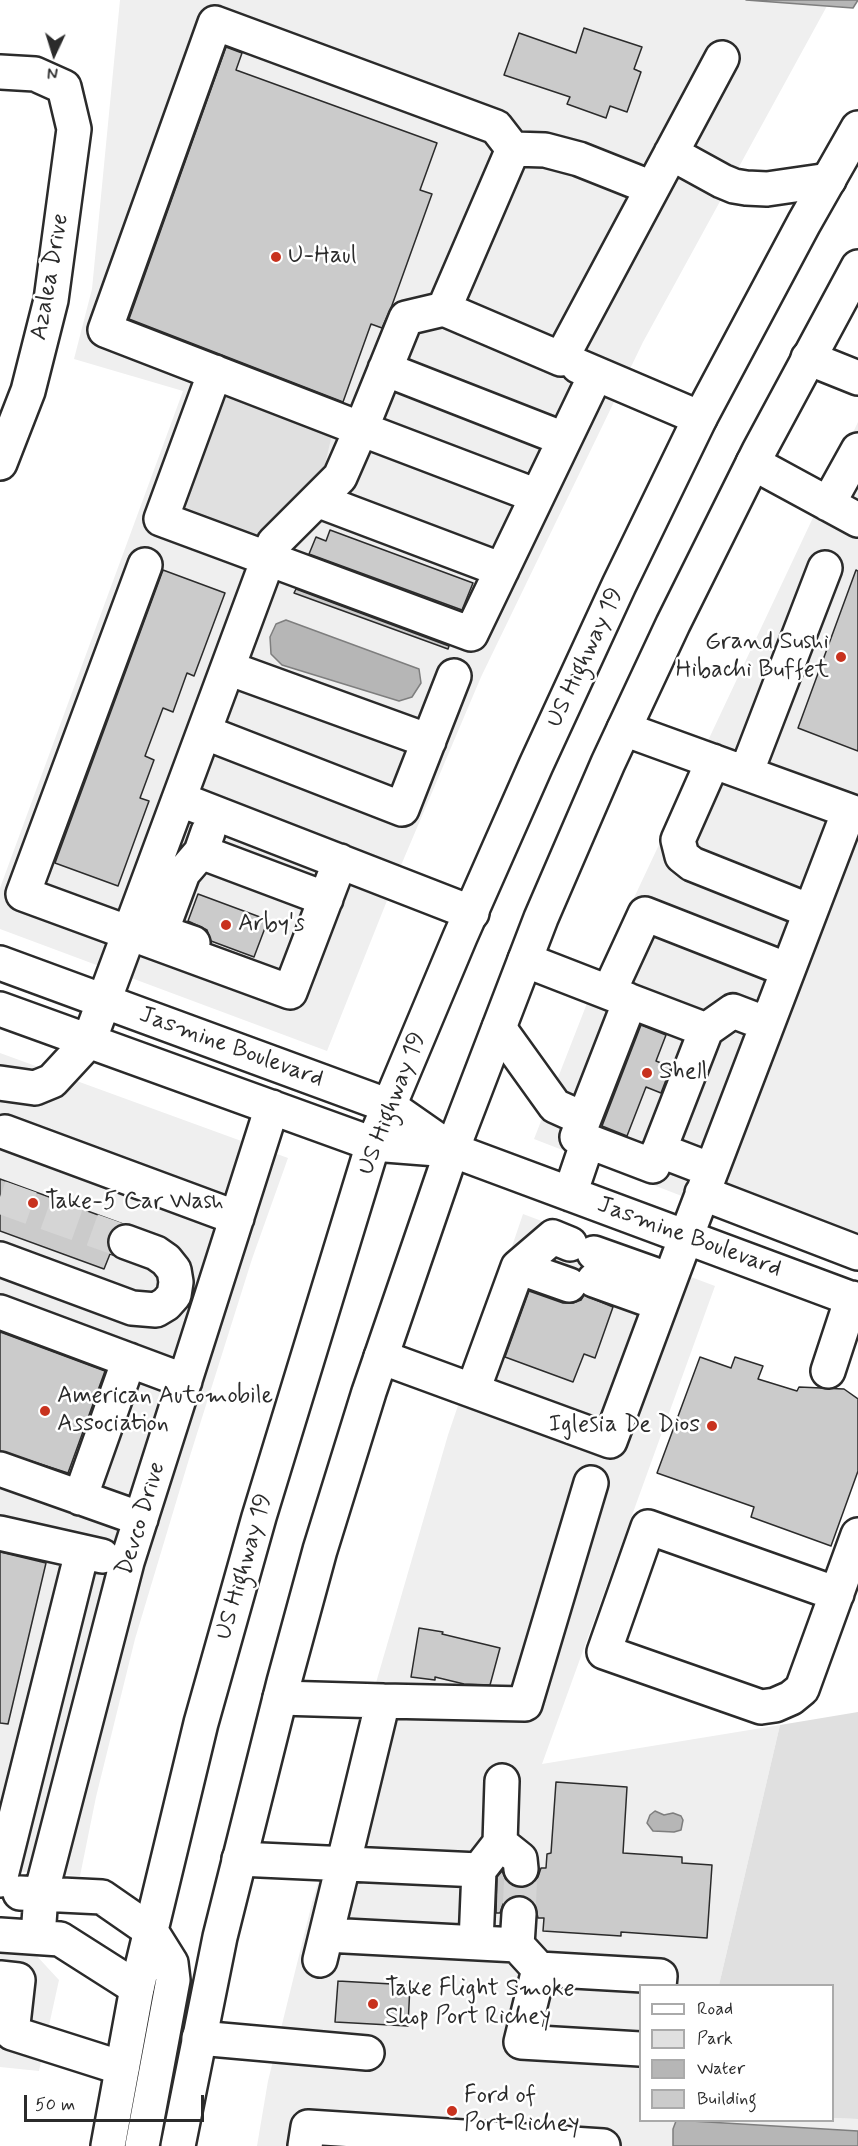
<!DOCTYPE html>
<html>
<head>
<meta charset="utf-8">
<style>
  body { margin:0 }
  #map { position:relative; width:858px; height:2146px; overflow:hidden; background:#fff; font-family:Mynerve,sans-serif }
  canvas { display:block }
  .legend { position:absolute; left:639px; top:1984px; width:195px; height:138px; box-sizing:border-box; background:#fff; border:2px solid #aaa; margin:0; padding:8px 10px; list-style:none; font-size:18px; color:#2b2b2b }
  .legend li { display:flex; align-items:center; gap:12px; height:30px }
  .legend b { width:30px; border:2px solid #aaa }
  .north { position:absolute; left:24px; top:24px; width:60px; height:60px; -webkit-text-stroke:4px #fff; paint-order:stroke; rotate:184deg; font-size:16px; font-weight:700; line-height:24px; text-align:center; color:#2b2b2b }
  .north::after { content:''; display:block; margin:auto; width:21px; height:27px; background:#2b2b2b; clip-path:polygon(50% 0,100% 100%,50% 72%,0 100%) }
  .scale { position:absolute; left:24px; top:2095px; width:180px; height:27px; box-sizing:border-box; border:3px solid #2b2b2b; border-top:0; padding-left:8px; font-size:18px; line-height:21px; white-space:nowrap; color:#2b2b2b; -webkit-text-stroke:4px #fff; paint-order:stroke }
</style>
</head>
<body>
<div id="map">
<canvas width="858" height="2146"></canvas>
<ul class="legend">
<li><b style="height:8px;background:#fff"></b>Road</li>
<li><b style="height:16px;background:#e0e0e0"></b>Park</li>
<li><b style="height:16px;background:#b6b6b6"></b>Water</li>
<li><b style="height:16px;background:#cbcbcb"></b>Building</li>
</ul>
<div class="north">N</div>
<div class="scale">50 m</div>
</div>
<script>
const ctx = document.querySelector('canvas').getContext('2d');
ctx.lineJoin = 'round';
function fill(path, color) {
  ctx.fillStyle = color;
  ctx.fill(path, 'evenodd');
}
function toPath(rows) {
  const path = new Path2D();
  for (const r of rows) {
    path.moveTo(r[0], r[1]);
    for (let i = 2; i < r.length; i += 2) path.lineTo(r[i], r[i + 1]);
  }
  return path;
}
function trace(path, color, width, dash) {
  ctx.strokeStyle = color;
  ctx.lineWidth = width;
  ctx.lineCap = dash ? 'butt' : 'round';
  ctx.setLineDash(dash || []);
  ctx.stroke(path);
}
function drawText(font, color, halo, rows, align = 'center') {
  ctx.font = font + ' Mynerve,sans-serif';
  ctx.lineWidth = 5;
  ctx.setLineDash([]);
  ctx.textBaseline = 'middle';
  ctx.strokeStyle = halo;
  ctx.fillStyle = color;
  for (const [text, x, y, turn = 0] of rows) {
    ctx.save();
    ctx.translate(x, y);
    ctx.rotate((+turn || 0) * Math.PI / 180);
    ctx.textAlign = isNaN(turn) ? turn : align;
    if (halo) ctx.strokeText(text, 0, 0);
    ctx.fillText(text, 0, 0);
    ctx.restore();
  }
}
fill(toPath([
  [120,0,746,0,827,6,643,342,481,677,402,863,327,1051,0,929,0,888,183,391,74,359,92,289],
  [858,422,858,1264,534,1139,600,970],
  [0,1053,288,1158,252,1259,189,1459,135,1639,96,1797,80,1876,0,1870],
  [523,1214,715,1286,542,1764,780,1725,719,1985,640,1986,640,2120,832,2120,833,2118,858,2119,858,2146,257,2146,268,2081,312,1903,448,1435],
  [0,1951,34,1953,59,1980,39,2071,0,2067]
]), '#efefef');
fill(toPath([
  [224,391,333,430,324,469,314,483,265,528,257,537,181,510],
  [858,1712,858,2119,833,2118,832,1986,719,1985,780,1725]
]), '#e0e0e0');
const water = toPath([
  [746,0,858,0,853,8,746,0],
  [286,620,419,669,421,683,412,697,399,701,282,665,271,654,270,637,276,624,286,620],
  [655,1811,664,1815,673,1813,681,1816,683,1820,681,1830,674,1832,653,1831,647,1823,650,1815,655,1811],
  [691,2121,858,2131,858,2146,673,2146,673,2129,676,2121,691,2121]
]);
fill(water, '#b6b6b6');
trace(water, '#7e7e7e', 1.5);
const building = toPath([
  [584,28,642,47,634,69,641,72,627,112,610,106,606,118,567,104,570,97,504,75,519,33,576,53,584,28],
  [226,47,242,53,236,70,437,143,420,190,432,194,391,308,382,328,371,324,343,402,129,319,226,47],
  [330,530,473,583,462,610,309,554,316,537,326,541,330,530],
  [163,570,225,593,194,676,187,673,173,712,163,708,145,756,154,760,140,798,149,801,118,886,55,863,163,570],
  [856,570,858,571,858,751,798,728,856,570],
  [296,589,449,646,448,649,294,593,296,589],
  [198,894,268,920,254,957,211,941,207,930,188,921,198,894],
  [641,1025,666,1035,656,1061,671,1067,661,1093,646,1087,627,1136,602,1126,641,1025],
  [0,1179,123,1224,114,1228,109,1235,108,1246,113,1255,110,1254,104,1269,0,1231,0,1179],
  [529,1291,563,1303,573,1303,581,1300,584,1295,613,1307,595,1358,584,1354,573,1382,505,1357,529,1291],
  [0,1332,105,1371,68,1473,0,1451,0,1332],
  [700,1357,731,1368,735,1357,763,1366,758,1379,797,1391,799,1387,844,1389,858,1399,858,1471,831,1546,751,1517,754,1507,657,1473,700,1357],
  [0,1552,46,1563,8,1724,0,1723,0,1552],
  [419,1628,443,1632,442,1634,500,1648,490,1685,464,1684,435,1677,435,1680,411,1677,419,1628],
  [556,1782,627,1787,623,1853,682,1857,682,1863,712,1865,707,1938,621,1932,621,1936,543,1931,544,1918,538,1918,535,1905,530,1899,521,1895,510,1898,503,1904,500,1913,496,1913,497,1877,502,1871,506,1880,513,1886,522,1888,532,1884,538,1877,541,1868,546,1868,547,1854,551,1853,556,1782],
  [338,1981,410,1985,408,2026,335,2022,338,1981]
]);
fill(building, '#cbcbcb');
trace(building, '#2b2b2b', 1.5);
trace(toPath([
  [0,1197,126,1242],
  [519,1914,521,1869]
]), '#d5d5d5', 33, [33, 16]);
const minor = toPath([
  [0,72,35,74,64,87,74,129,51,300,28,391,0,463],
  [513,149,545,150,579,159,652,188],
  [671,153,722,181,734,186,746,188,767,189,829,180],
  [444,309,406,318,361,429,105,330,215,23,496,127,513,149,444,309,561,359,722,58],
  [808,358,858,378],
  [578,366,700,418],
  [385,369,564,439],
  [215,372,161,519,471,634,596,374],
  [753,463,858,520],
  [317,500,502,570],
  [828,504,858,450],
  [145,565,23,894,290,992,340,861],
  [228,668,429,741],
  [624,729,858,814],
  [204,732,402,809,454,676],
  [713,761,678,840,682,856,692,864,810,911],
  [746,773,825,568],
  [179,799,472,913],
  [208,832,201,852,326,899],
  [193,943,161,932,183,873,201,852],
  [525,960,628,1000],
  [0,963,389,1106,452,1150,858,1301],
  [609,992,645,914,788,970],
  [630,1001,706,1030,653,1166,577,1137,630,1001],
  [0,1009,373,1144,450,1150],
  [499,1028,555,1106,584,1119],
  [706,1030,733,1011,767,1024],
  [0,1083,35,1088,52,1081,89,1041,274,543,340,477,361,429,537,496],
  [5,1132,237,1218],
  [659,1150,711,1170],
  [702,1193,858,1253],
  [570,1194,588,1141],
  [594,1253,670,1280],
  [0,1259,132,1308,156,1310,166,1304,174,1295,176,1282,174,1270,166,1260,156,1253,126,1242],
  [518,1267,569,1285],
  [594,1280,661,1304],
  [0,1312,185,1381],
  [381,1357,610,1441,686,1237,849,811],
  [828,1371,852,1298],
  [473,1390,518,1267,553,1237,570,1244],
  [0,1469,141,1519],
  [80,1498,129,1360],
  [0,1533,102,1556],
  [837,1594,648,1527,604,1652,761,1707,775,1705,791,1698,802,1689,858,1535],
  [280,1698,383,1701],
  [500,1843,502,1781],
  [239,1859,479,1870,476,1943],
  [479,1870,500,1843,520,1859,521,1869],
  [0,1880,82,1552],
  [20,1893,102,1897,151,1931],
  [0,1935,60,1939,137,1988],
  [326,1935,517,1945,539,1969],
  [38,1937,41,1894,127,1562,272,1107],
  [517,1945,519,1914],
  [320,1960,383,1701,525,1704,591,1483],
  [0,1978,18,1980,12,2033,122,2068],
  [199,2038,367,2053],
  [640,2049,521,2042,539,1969,660,1976,659,1986],
  [305,2146,308,2127,603,2146]
]);
const highway = toPath([
  [108,2146,137,1988,201,1723,259,1517,373,1144,460,937,536,765,619,585,700,418,804,223,858,128],
  [142,2146,173,1980,171,1963,151,1931],
  [178,2146,220,1937,284,1682,320,1550,369,1392,452,1150,541,918,608,763,673,624,759,451,858,267]
]);
trace(minor, '#2b2b2b', 38);
trace(highway, '#2b2b2b', 38);
trace(minor, '#fff', 33);
trace(highway, '#fff', 33);
for (const [x, y, r, color] of [
  [276,257,6,"#c8321e"],
  [841,657,6,"#c8321e"],
  [226,925,6,"#c8321e"],
  [647,1073,6,"#c8321e"],
  [33,1203,6,"#c8321e"],
  [45,1411,6,"#c8321e"],
  [712,1426,6,"#c8321e"],
  [373,2004,6,"#c8321e"],
  [452,2111,6,"#c8321e"]
]) {
  const dot = new Path2D();
  dot.arc(x, y, r, 0, 2 * Math.PI);
  ctx.fillStyle = color;
  ctx.fill(dot);
  trace(dot, '#fff', 2);
}
drawText('24px', '#2b2b2b', '#fff', [
  ["U-Haul",288,257],
  ["Grand Sushi",829,643,"right"],
  ["Hibachi Buffet",829,671,"right"],
  ["Arby's",238,925],
  ["Shell",659,1073],
  ["Take-5 Car Wash",45,1203],
  ["American Automobile",57,1397],
  ["Association",57,1425],
  ["Iglesia De Dios",700,1426,"right"],
  ["Take Flight Smoke",385,1990],
  ["Shop Port Richey",385,2018],
  ["Ford of",464,2097],
  ["Port Richey",464,2125]
], 'left');
drawText('24px', '#2b2b2b', '#fff', [
  ["Azalea Drive",51,277,-80],
  ["US Highway 19",586,658,-65],
  ["Jasmine Boulevard",231,1048,20],
  ["US Highway 19",393,1104,-69],
  ["Jasmine Boulevard",689,1238,20],
  ["Devco Drive",142,1519,-73],
  ["US Highway 19",245,1567,-74]
]);
</script>
</body>
</html>
